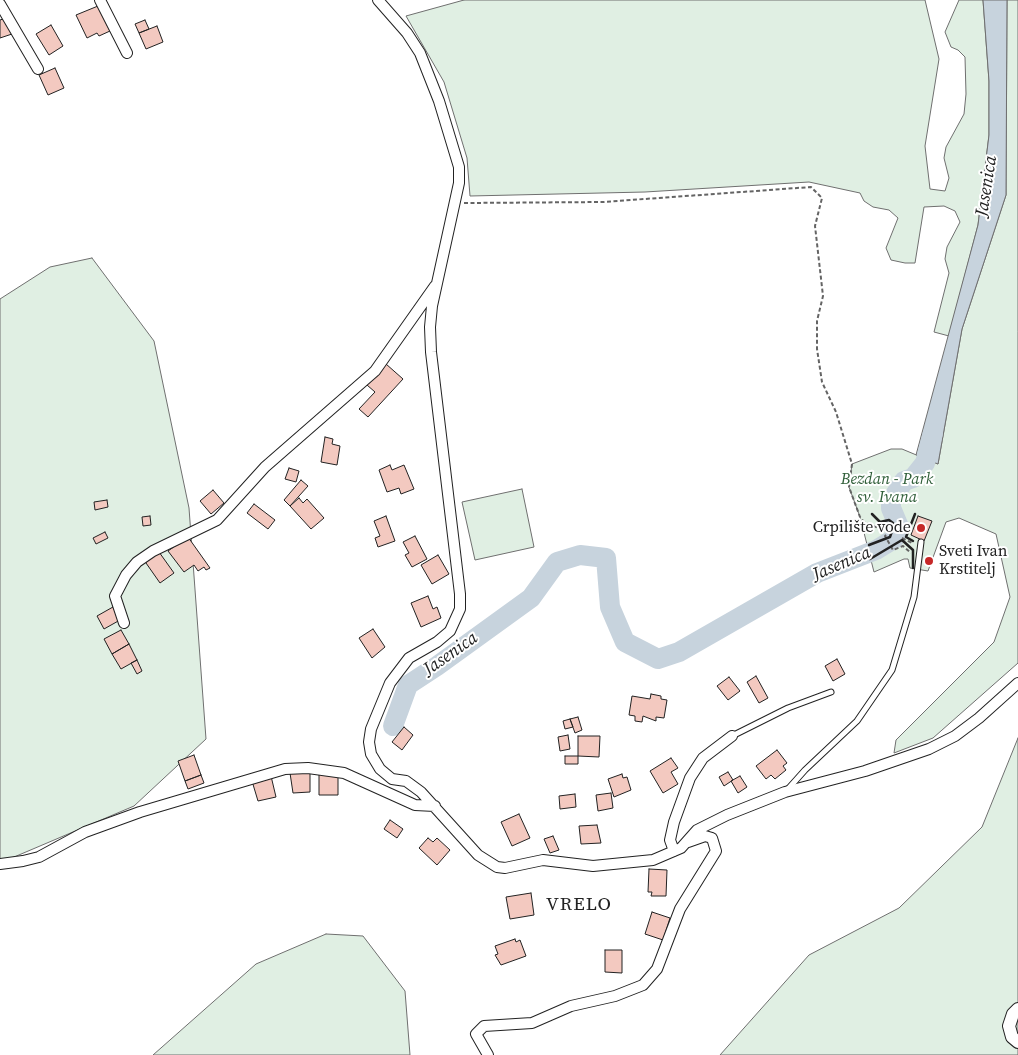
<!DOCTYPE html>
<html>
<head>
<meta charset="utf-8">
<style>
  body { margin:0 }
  canvas { display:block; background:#fff }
</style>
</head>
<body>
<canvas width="1018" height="1055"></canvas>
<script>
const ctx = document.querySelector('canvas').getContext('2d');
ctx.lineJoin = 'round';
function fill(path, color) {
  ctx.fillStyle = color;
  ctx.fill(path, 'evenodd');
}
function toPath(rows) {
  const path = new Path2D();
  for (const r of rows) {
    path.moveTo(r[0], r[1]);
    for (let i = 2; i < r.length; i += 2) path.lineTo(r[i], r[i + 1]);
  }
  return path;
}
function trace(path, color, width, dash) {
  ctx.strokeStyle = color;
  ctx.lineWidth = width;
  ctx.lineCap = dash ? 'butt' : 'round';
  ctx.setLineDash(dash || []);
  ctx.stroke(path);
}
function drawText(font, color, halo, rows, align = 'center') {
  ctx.font = font + ' "Source Serif 4",serif';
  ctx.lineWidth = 4;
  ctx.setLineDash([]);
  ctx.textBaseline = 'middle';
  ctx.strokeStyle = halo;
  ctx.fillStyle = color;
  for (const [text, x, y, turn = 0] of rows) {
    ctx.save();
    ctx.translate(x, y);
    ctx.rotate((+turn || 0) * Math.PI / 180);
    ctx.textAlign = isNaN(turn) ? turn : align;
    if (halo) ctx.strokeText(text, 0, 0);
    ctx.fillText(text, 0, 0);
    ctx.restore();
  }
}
const green = toPath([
  [464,0,925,0,939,59,925,146,930,189,945,191,949,178,944,158,946,147,964,114,966,94,965,57,958,50,951,47,945,32,959,0,983,0,989,81,989,135,978,225,949,336,934,332,949,273,945,259,947,247,960,222,955,211,944,206,924,207,915,263,905,263,891,260,886,248,898,218,889,210,873,207,864,201,860,193,809,182,645,192,470,196,467,158,444,82,406,16,464,0],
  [1007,0,1018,0,1018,663,933,738,894,753,896,740,994,642,1010,597,996,534,959,518,946,522,928,571,910,568,908,559,904,559,874,572,860,517,849,487,852,464,891,449,902,449,938,464,962,329,1006,195,1007,0],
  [92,258,154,341,189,508,206,739,134,806,0,863,0,299,50,267,92,258],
  [522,489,534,547,475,560,462,502,522,489],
  [1018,738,1018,1055,720,1055,809,955,899,908,982,827,1018,738],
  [326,934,363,936,405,991,410,1055,153,1055,256,964,326,934]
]);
fill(green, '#e0efe3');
trace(green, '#6f6f6f', 1);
const water = toPath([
  [983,0,1007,0,1006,195,962,329,938,464,916,455,978,225,989,135,989,81,983,0]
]);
fill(water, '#c7d3dd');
trace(water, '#6f6f6f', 1);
trace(toPath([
  [393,726,408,685,437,666,531,598,557,562,580,555,606,558,610,607,625,642,658,659,679,652,817,573,876,550,894,539,899,527,891,508,891,501,904,481,913,478,925,463,933,433]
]), '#c7d3dd', 20);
const building = toPath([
  [98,6,110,31,99,36,97,33,87,38,76,15,98,6],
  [6,18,12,34,0,38,0,20,6,18],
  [145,20,149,29,139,33,135,24,145,20],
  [51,25,63,46,49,55,36,34,51,25],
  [157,26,163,42,146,49,139,33,157,26],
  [55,68,64,88,48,95,39,75,55,68],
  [386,364,403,379,368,417,359,409,375,392,367,385,386,364],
  [325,437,333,439,332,444,340,446,337,465,321,462,325,437],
  [390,465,392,470,404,465,414,489,401,494,399,488,387,492,379,470,390,465],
  [289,468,299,471,296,482,285,479,289,468],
  [301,480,308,486,290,506,284,500,301,480],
  [213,490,224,503,211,514,200,501,213,490],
  [299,498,303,503,307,499,324,518,311,529,290,506,299,498],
  [107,500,108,507,95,510,94,502,107,500],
  [254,504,275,520,268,529,247,513,254,504],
  [150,516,151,525,143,526,142,517,150,516],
  [386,516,395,541,378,547,375,538,380,536,374,521,386,516],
  [918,516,932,521,924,541,911,535,918,516],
  [105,532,108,538,96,544,93,538,105,532],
  [415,536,427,559,412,567,405,555,409,553,403,542,415,536],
  [188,537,210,568,206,570,204,567,198,571,194,565,184,572,168,551,188,537],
  [159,552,174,573,160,583,146,563,146,560,159,552],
  [438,555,449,574,432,584,421,565,438,555],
  [428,596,433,609,437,607,441,618,421,627,411,603,428,596],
  [113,607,120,620,104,629,97,616,113,607],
  [373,629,385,647,372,658,359,638,373,629],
  [121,630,129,644,112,654,104,639,121,630],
  [129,644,137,660,121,669,112,654,129,644],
  [837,659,845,674,833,681,825,666,837,659],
  [137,660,142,671,137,674,131,663,137,660],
  [756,676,768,698,759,703,747,682,756,676],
  [729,677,740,691,728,700,717,686,729,677],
  [651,694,661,696,661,699,667,700,664,718,656,717,656,721,643,716,642,722,635,721,635,716,629,715,632,696,650,699,651,694],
  [578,717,582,730,575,733,570,719,578,717],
  [570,719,573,727,565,729,563,721,570,719],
  [404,727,413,735,402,750,392,742,404,727],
  [568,735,570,749,560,751,558,737,568,735],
  [578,736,600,736,599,757,578,756,578,736],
  [777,750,787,763,783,766,786,770,775,779,771,775,766,779,756,766,777,750],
  [194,755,201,775,185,781,178,761,194,755],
  [565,756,578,756,578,764,565,764,565,756],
  [671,758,678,768,671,772,678,784,663,793,650,771,671,758],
  [310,772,310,792,293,793,290,773,310,772],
  [728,772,733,780,724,786,719,777,728,772],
  [319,773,338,773,338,795,319,795,319,773],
  [622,774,623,778,627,777,631,790,614,797,608,779,622,774],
  [201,775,204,783,188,789,185,781,201,775],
  [271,776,276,797,258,801,252,781,271,776],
  [740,776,747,787,738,793,731,781,740,776],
  [611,793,613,808,598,811,596,795,611,793],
  [575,794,576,807,560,809,559,796,575,794],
  [519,814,530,838,512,846,501,822,519,814],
  [390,820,403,829,397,838,384,829,390,820],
  [597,825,601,843,581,844,579,826,597,825],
  [553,836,559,850,550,853,544,839,553,836],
  [428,838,433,842,437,838,450,850,437,865,419,848,428,838],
  [649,869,667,870,666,896,651,896,652,892,648,892,649,869],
  [531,893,534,915,510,919,506,897,531,893],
  [652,912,670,918,663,940,645,934,652,912],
  [515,939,516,942,520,940,526,956,501,965,495,955,498,954,495,946,515,939],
  [605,950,622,950,622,973,605,972,605,950]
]);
fill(building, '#f3c9c0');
trace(building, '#222', 1);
const service = toPath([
  [732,736,788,708,831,692],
  [788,789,805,770,857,721,892,670,914,597,921,542]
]);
const minor = toPath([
  [100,0,127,53],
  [378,0,407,33,420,53,439,101,459,167,459,183,432,306,430,327,431,352,460,594,460,609,450,631,437,642,409,658,390,683,371,729,369,742,371,754,380,769,392,779,406,781,421,792,478,855,497,867,505,868,543,860,593,866,653,860,681,848,697,830,727,815,785,792,865,771,929,749,955,736,979,718,1018,683],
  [0,4,38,69],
  [124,623,115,596,126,575,137,562,153,551,217,520,265,467,375,371,435,286],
  [674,851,670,840,674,822,690,778,703,758,732,736],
  [0,864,23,861,39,857,85,832,140,812,285,769,308,768,344,773,415,805,435,806],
  [488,1055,476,1034,484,1026,532,1023,571,1006,615,996,643,985,657,969,680,909,716,851,712,838,705,836,688,842]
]);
const tertiary = toPath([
  [1018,1009,1013,1014,1009,1026,1012,1037,1018,1042]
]);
trace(service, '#222', 7);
trace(minor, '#222', 12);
trace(tertiary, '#222', 14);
trace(toPath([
  [464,203,603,202,811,187,822,198,815,226,823,296,817,321,817,349,822,382,836,412,852,464,849,487,860,517,864,522,888,532,885,536,893,550,903,546,911,553],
  [902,538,912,543]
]), '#646464', 2, [4, 2.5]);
trace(service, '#fff', 5);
trace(minor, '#fff', 10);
trace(tertiary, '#fff', 12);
trace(toPath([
  [913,541,906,537,915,514],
  [869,545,890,537,893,528,893,523,889,520,880,522,872,514],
  [870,559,902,540,913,550,913,568]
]), '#222', 2.5);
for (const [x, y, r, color] of [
  [921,528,5,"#c62828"],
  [929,561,5,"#c62828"]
]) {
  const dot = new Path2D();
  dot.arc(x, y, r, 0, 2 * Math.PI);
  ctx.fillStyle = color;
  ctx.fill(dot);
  trace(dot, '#fff', 2);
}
drawText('italic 16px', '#2f5e38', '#fff', [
  ["Bezdan - Park",887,480],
  ["sv. Ivana",887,498]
]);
drawText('16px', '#222', '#fff', [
  ["Crpilište vode",911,528],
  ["Sveti Ivan",939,552,"left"],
  ["Krstitelj",939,570,"left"]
], 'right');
drawText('italic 18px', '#222', '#fff', [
  ["Jasenica",987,186,-81],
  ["Jasenica",842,564,-23],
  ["Jasenica",451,654,-35]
]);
ctx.letterSpacing = '1px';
drawText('19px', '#222', '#fff', [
  ["VRELO",579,905]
]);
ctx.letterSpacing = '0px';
</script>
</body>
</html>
